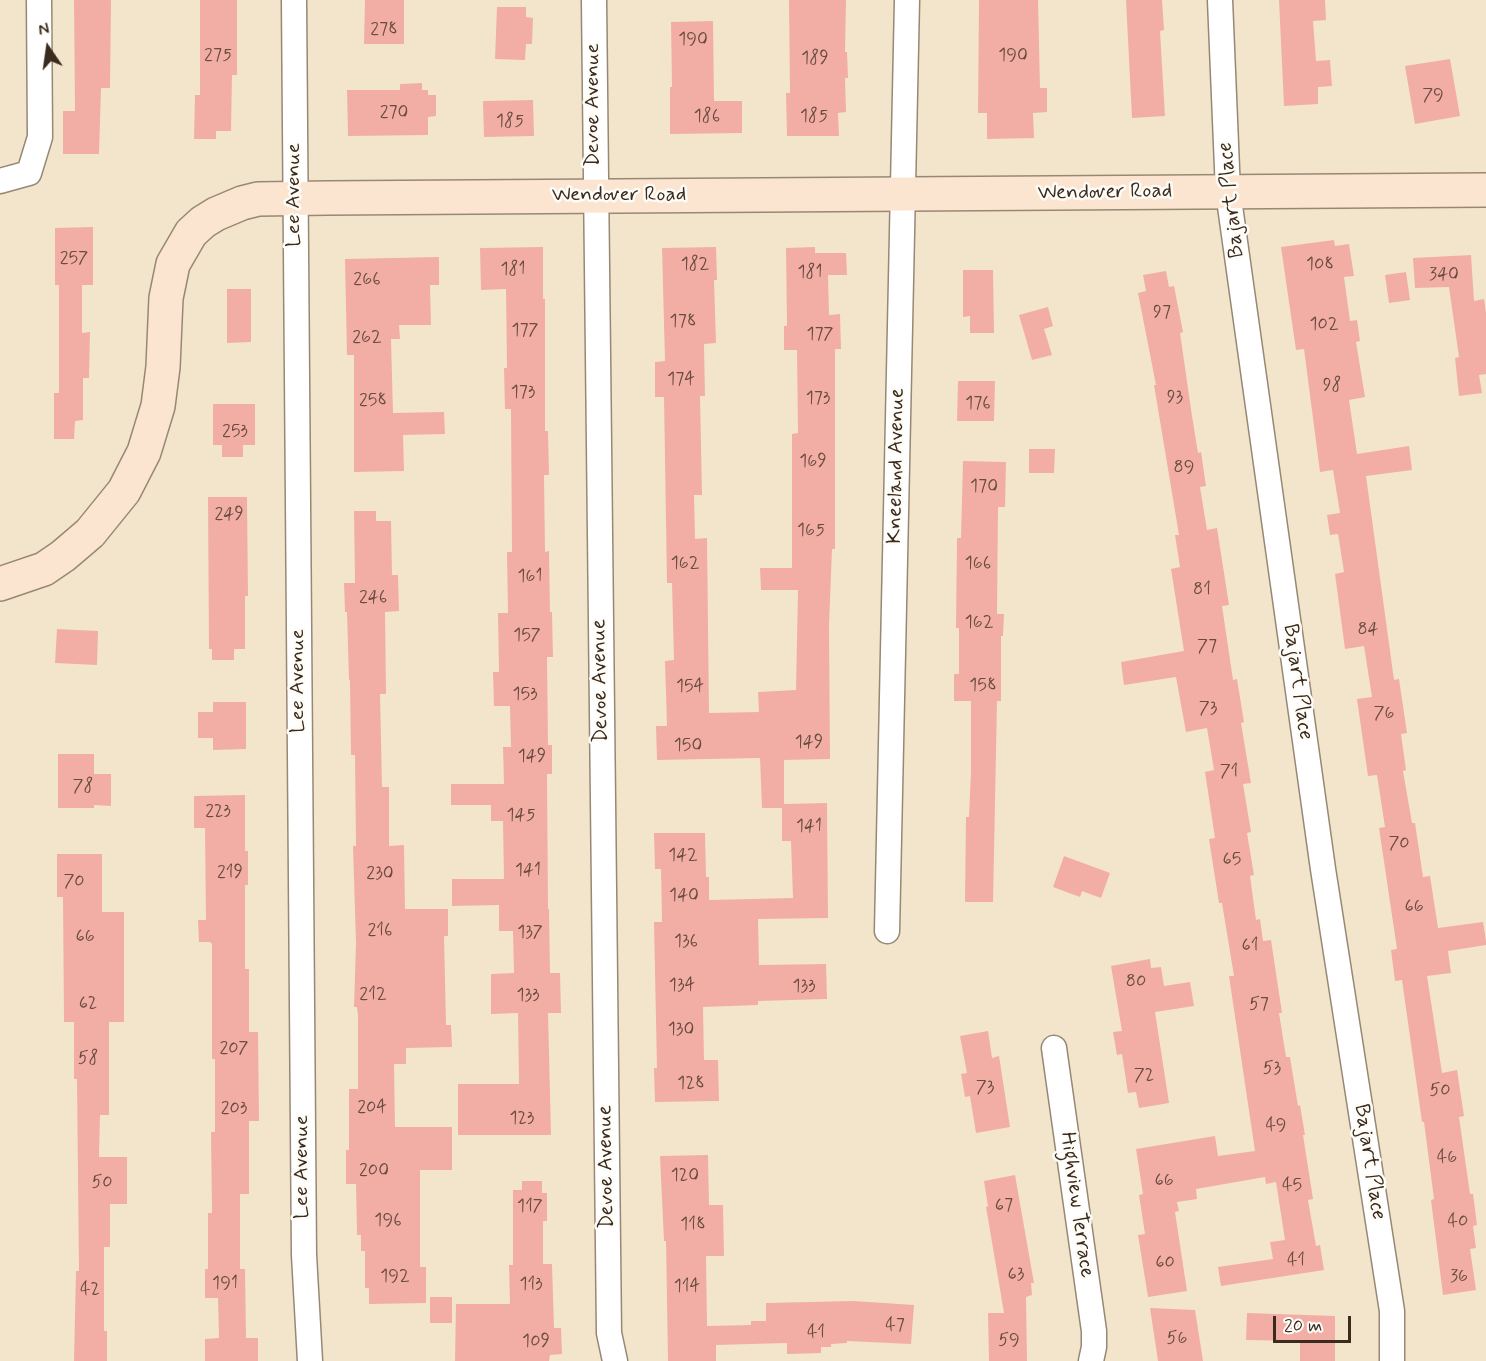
<!DOCTYPE html>
<html>
<head>
<meta charset="utf-8">
<style>
  body { margin:0 }
  #map { position:relative; width:1486px; height:1361px; overflow:hidden; background:#f3e5cc; font-family:Mynerve,sans-serif }
  canvas { display:block }
  .north { position:absolute; left:18px; top:18px; width:60px; height:60px; -webkit-text-stroke:4px #fdfcf7; paint-order:stroke; rotate:347deg; font-size:16px; font-weight:700; line-height:24px; text-align:center; color:#3b2a1e }
  .north::after { content:''; display:block; margin:auto; width:21px; height:27px; background:#3b2a1e; clip-path:polygon(50% 0,100% 100%,50% 72%,0 100%) }
  .scale { position:absolute; left:1273px; top:1316px; width:78px; height:27px; box-sizing:border-box; border:3px solid #3b2a1e; border-top:0; padding-left:8px; font-size:18px; line-height:21px; white-space:nowrap; color:#3b2a1e; -webkit-text-stroke:4px #fdfcf7; paint-order:stroke }
</style>
</head>
<body>
<div id="map">
<canvas width="1486" height="1361"></canvas>
<div class="north">N</div>
<div class="scale">20 m</div>
</div>
<script>
const ctx = document.querySelector('canvas').getContext('2d');
ctx.lineJoin = 'round';
function fill(path, color) {
  ctx.fillStyle = color;
  ctx.fill(path, 'evenodd');
}
function toPath(rows) {
  const path = new Path2D();
  for (const r of rows) {
    path.moveTo(r[0], r[1]);
    for (let i = 2; i < r.length; i += 2) path.lineTo(r[i], r[i + 1]);
  }
  return path;
}
function trace(path, color, width, dash) {
  ctx.strokeStyle = color;
  ctx.lineWidth = width;
  ctx.lineCap = dash ? 'butt' : 'round';
  ctx.setLineDash(dash || []);
  ctx.stroke(path);
}
function drawText(font, color, halo, rows, align = 'center') {
  ctx.font = font + ' Mynerve,sans-serif';
  ctx.lineWidth = 5;
  ctx.setLineDash([]);
  ctx.textBaseline = 'middle';
  ctx.strokeStyle = halo;
  ctx.fillStyle = color;
  for (const [text, x, y, turn = 0] of rows) {
    ctx.save();
    ctx.translate(x, y);
    ctx.rotate((+turn || 0) * Math.PI / 180);
    ctx.textAlign = isNaN(turn) ? turn : align;
    if (halo) ctx.strokeText(text, 0, 0);
    ctx.fillText(text, 0, 0);
    ctx.restore();
  }
}
fill(toPath([
  [74,0,111,0,110,88,101,88,99,154,63,154,63,111,75,111],
  [200,0,237,0,237,75,232,75,231,131,216,131,216,139,194,139,195,95,200,95],
  [365,0,404,0,404,44,364,44],
  [789,0,846,0,845,52,847,52,848,78,845,78,846,112,838,113,839,136,787,136,786,93,790,93],
  [979,0,1038,0,1040,88,1047,88,1047,112,1033,113,1034,138,987,139,987,113,978,113],
  [1126,0,1162,0,1164,30,1160,31,1165,116,1132,118],
  [1279,0,1325,0,1326,20,1313,21,1316,61,1330,60,1332,86,1318,87,1318,104,1284,106],
  [497,7,526,7,526,17,533,18,532,44,526,44,525,60,495,59],
  [713,21,714,101,742,101,742,133,670,134,670,87,672,87,671,22],
  [1450,59,1460,116,1415,124,1405,66],
  [422,83,422,90,428,90,428,95,436,95,436,116,428,117,428,135,348,136,347,90,400,90,400,84],
  [533,100,534,136,484,137,483,101],
  [93,227,93,285,82,285,82,333,90,332,89,378,83,378,83,420,75,421,74,439,54,439,54,393,59,393,59,285,55,285,55,228],
  [1334,240,1335,246,1349,244,1354,276,1344,277,1350,321,1357,320,1360,341,1356,342,1365,397,1349,400,1357,454,1409,446,1412,470,1366,476,1394,680,1399,679,1407,733,1401,734,1406,770,1403,771,1412,823,1415,823,1423,877,1430,876,1438,928,1483,922,1486,941,1486,945,1448,951,1451,973,1427,976,1442,1073,1457,1070,1464,1116,1459,1117,1470,1194,1473,1194,1477,1225,1473,1226,1476,1248,1470,1249,1476,1290,1443,1295,1431,1200,1434,1199,1424,1122,1422,1122,1402,980,1395,981,1391,950,1397,949,1379,828,1385,827,1377,775,1368,776,1357,699,1372,697,1364,646,1345,649,1335,574,1344,572,1338,534,1330,535,1327,515,1340,513,1333,470,1320,472,1304,349,1296,350,1281,247],
  [543,247,543,299,545,299,545,431,548,431,549,475,544,475,545,552,549,551,550,612,552,612,553,657,547,657,548,745,552,745,552,774,547,774,548,909,549,909,550,973,560,973,561,1013,548,1013,551,1135,458,1135,458,1084,519,1084,518,1013,491,1014,491,974,514,973,513,931,499,931,499,905,452,906,452,879,504,879,503,821,491,821,491,805,451,805,451,784,504,784,503,747,511,747,510,706,494,706,493,672,499,672,498,613,508,613,507,552,512,552,511,409,505,409,504,368,507,368,506,289,481,290,480,248],
  [716,247,717,280,714,280,716,343,704,344,705,396,700,396,702,495,694,495,695,539,707,538,709,713,759,712,758,692,796,690,798,590,761,590,760,568,792,568,792,434,798,433,797,350,784,350,784,326,787,326,786,248,815,247,815,253,846,253,847,275,828,275,829,315,840,314,841,349,835,349,835,549,832,549,829,626,830,759,784,760,784,804,827,803,828,918,758,919,759,965,826,964,827,999,758,1001,758,1005,703,1007,704,1060,718,1060,719,1101,655,1102,654,1068,657,1068,654,922,662,922,661,869,655,869,654,833,705,833,706,877,709,877,709,900,793,898,791,841,782,841,782,808,762,808,760,758,657,760,656,726,667,726,665,661,674,660,672,583,667,583,664,397,655,397,655,362,665,361,662,248],
  [1471,255,1474,301,1484,299,1486,313,1486,374,1479,375,1482,393,1459,396,1455,358,1459,357,1449,287,1415,288,1413,258],
  [439,257,439,285,430,285,431,325,399,325,400,339,391,339,393,413,444,412,445,434,403,435,404,471,354,472,354,355,347,355,345,259],
  [963,270,993,270,994,333,970,333,970,316,963,317],
  [1166,271,1169,287,1174,286,1183,332,1180,333,1192,416,1198,453,1201,452,1206,486,1200,487,1207,530,1217,528,1229,605,1222,606,1233,680,1237,679,1244,722,1241,723,1251,783,1243,784,1251,832,1247,833,1254,875,1250,876,1256,920,1260,919,1263,941,1271,940,1282,1013,1279,1013,1286,1057,1290,1057,1298,1106,1300,1105,1305,1135,1303,1135,1313,1199,1308,1200,1316,1246,1320,1245,1324,1270,1221,1286,1218,1267,1273,1259,1270,1242,1285,1240,1276,1182,1266,1184,1265,1177,1196,1189,1197,1199,1177,1202,1179,1211,1175,1212,1187,1291,1148,1297,1138,1235,1145,1234,1139,1195,1143,1194,1136,1149,1215,1136,1218,1156,1255,1151,1229,976,1234,976,1222,903,1219,903,1209,839,1215,838,1205,772,1214,770,1207,728,1186,732,1176,677,1124,685,1121,662,1184,651,1171,569,1180,567,1175,535,1179,535,1154,385,1156,385,1138,293,1146,291,1143,275],
  [1406,272,1410,300,1389,303,1385,275],
  [227,289,251,289,251,342,227,343],
  [1048,307,1053,326,1044,329,1052,355,1032,360,1019,315],
  [958,381,995,381,994,421,957,421],
  [213,404,255,404,255,445,243,445,243,457,222,457,222,445,213,445],
  [1029,449,1055,449,1054,473,1029,473],
  [963,461,1006,462,1005,507,998,507,997,614,1004,614,1003,636,1001,636,1001,701,997,701,993,902,965,902,966,817,969,817,971,772,971,701,954,701,954,674,959,674,959,628,956,628,957,538,961,538],
  [208,497,247,497,248,596,245,596,245,649,234,649,234,660,212,660,212,649,209,649],
  [354,511,376,511,376,521,391,521,392,575,398,575,399,611,385,612,386,694,380,694,382,787,389,787,389,846,404,845,405,909,448,909,448,936,444,936,446,1025,451,1025,452,1047,406,1048,406,1064,394,1064,395,1127,452,1127,452,1170,420,1170,420,1267,426,1267,426,1303,369,1304,369,1288,365,1288,365,1251,361,1251,361,1235,357,1235,356,1184,346,1184,346,1150,349,1150,349,1089,358,1089,358,1016,357,1007,354,1007,356,943,353,846,356,846,355,755,351,755,350,680,349,680,347,612,345,612,344,583,355,583],
  [57,629,98,631,97,665,55,663],
  [213,702,246,702,246,749,213,750,213,738,198,738,198,712,213,712],
  [58,754,94,754,94,774,111,774,111,806,94,805,94,808,58,808],
  [245,795,245,851,248,851,248,885,245,885,245,969,249,969,249,1032,258,1032,259,1121,249,1121,249,1194,240,1194,240,1269,245,1269,246,1338,258,1338,258,1361,205,1361,205,1339,219,1338,218,1298,205,1298,205,1269,208,1269,208,1213,212,1213,211,1132,215,1132,215,1059,212,1059,212,944,210,942,199,942,198,920,206,920,205,828,194,828,194,796],
  [57,854,102,854,102,912,124,912,124,1022,109,1022,109,1115,100,1115,99,1157,127,1157,127,1204,110,1204,110,1247,104,1247,104,1331,107,1331,107,1361,74,1361,76,1271,79,1271,77,1079,74,1079,74,1022,64,1022,63,897,57,897],
  [1064,856,1110,873,1101,898,1082,891,1080,897,1053,887],
  [1150,959,1151,968,1161,967,1164,986,1190,982,1194,1006,1155,1012,1169,1103,1139,1108,1136,1092,1128,1093,1122,1054,1117,1055,1113,1032,1122,1031,1111,966],
  [988,1031,992,1058,999,1056,1010,1127,976,1133,970,1096,965,1097,961,1074,967,1073,960,1036],
  [708,1155,709,1205,723,1205,724,1256,706,1256,707,1326,751,1325,751,1321,766,1321,766,1303,853,1301,914,1305,911,1344,847,1341,847,1343,831,1344,831,1347,821,1347,821,1353,787,1354,787,1343,716,1345,716,1361,668,1361,666,1241,664,1241,660,1156],
  [1015,1175,1034,1283,1031,1283,1032,1295,1026,1297,1027,1361,989,1361,988,1313,1004,1313,986,1207,988,1206,984,1181],
  [522,1181,542,1181,542,1193,547,1193,547,1221,543,1221,543,1264,552,1264,554,1328,561,1328,562,1354,550,1355,549,1361,455,1361,456,1304,510,1304,509,1265,513,1265,513,1190,522,1190],
  [430,1297,452,1297,452,1323,430,1323],
  [1150,1308,1195,1310,1203,1361,1158,1361],
  [1247,1313,1335,1316,1335,1361,1300,1361,1300,1341,1246,1340]
]), '#f2aea4');
const street = toPath([
  [294,0,304,1255,310,1361],
  [594,0,609,1333,615,1361],
  [1220,0,1228,192,1323,869,1392,1311,1392,1361],
  [0,181,29,173,40,137,39,0],
  [887,931,907,0],
  [1054,1048,1094,1331,1094,1347,1091,1361]
]);
const secondary = toPath([
  [0,584,44,569,63,556,90,533,124,491,144,452,158,406,163,367,166,298,173,264,191,233,203,222,216,214,242,203,258,199,328,198,1486,190]
]);
trace(street, '#978875', 27);
trace(secondary, '#978875', 36);
trace(street, '#fff', 24);
trace(secondary, '#fce5d0', 33);
drawText('18px', '#694b40', null, [
  ["278",384,30],
  ["190",693,40],
  ["275",218,56],
  ["190",1013,56],
  ["189",815,59],
  ["79",1433,96],
  ["270",394,113],
  ["186",707,117],
  ["185",814,117],
  ["185",510,122],
  ["257",74,259],
  ["182",695,265],
  ["108",1320,265],
  ["181",513,270],
  ["181",810,273],
  ["340",1444,275],
  ["266",367,280],
  ["97",1162,313],
  ["178",683,322],
  ["102",1324,325],
  ["177",525,331],
  ["177",820,335],
  ["262",367,338],
  ["174",681,380],
  ["98",1332,386],
  ["173",523,393],
  ["93",1175,398],
  ["173",818,399],
  ["258",373,401],
  ["176",978,404],
  ["253",235,432],
  ["169",813,462],
  ["89",1184,468],
  ["170",984,487],
  ["249",229,515],
  ["165",811,531],
  ["162",685,564],
  ["166",978,564],
  ["161",530,577],
  ["81",1202,590],
  ["246",373,598],
  ["162",979,623],
  ["84",1368,630],
  ["157",527,636],
  ["77",1207,647],
  ["158",983,686],
  ["154",690,687],
  ["153",525,695],
  ["73",1208,709],
  ["76",1384,714],
  ["149",809,743],
  ["150",688,746],
  ["149",532,757],
  ["71",1229,772],
  ["78",83,787],
  ["223",218,812],
  ["145",521,816],
  ["141",809,827],
  ["70",1399,844],
  ["142",683,856],
  ["65",1232,860],
  ["141",528,871],
  ["219",230,873],
  ["230",380,874],
  ["70",74,882],
  ["140",684,896],
  ["66",1414,907],
  ["216",380,931],
  ["137",530,933],
  ["66",85,937],
  ["136",686,942],
  ["61",1250,946],
  ["80",1136,982],
  ["134",682,986],
  ["133",804,987],
  ["212",373,995],
  ["133",528,996],
  ["62",88,1004],
  ["57",1259,1005],
  ["130",681,1030],
  ["207",234,1049],
  ["58",88,1059],
  ["53",1272,1069],
  ["72",1144,1076],
  ["128",691,1084],
  ["73",985,1088],
  ["50",1440,1091],
  ["204",372,1108],
  ["203",234,1109],
  ["123",522,1119],
  ["49",1276,1126],
  ["46",1447,1158],
  ["200",374,1171],
  ["120",685,1176],
  ["66",1164,1181],
  ["50",102,1183],
  ["45",1292,1186],
  ["67",1004,1206],
  ["117",530,1207],
  ["196",388,1221],
  ["40",1458,1222],
  ["118",693,1225],
  ["41",1296,1261],
  ["60",1165,1263],
  ["63",1016,1275],
  ["192",395,1277],
  ["36",1459,1277],
  ["191",225,1284],
  ["113",531,1285],
  ["114",687,1287],
  ["42",90,1290],
  ["47",895,1326],
  ["41",816,1333],
  ["56",1177,1339],
  ["59",1009,1341],
  ["109",536,1342]
]);
drawText('21px', '#3b2a1e', '#fdfcf7', [
  ["Devoe Avenue",594,105,-90],
  ["Wendover Road",1105,193,-1],
  ["Lee Avenue",295,195,-90],
  ["Wendover Road",619,196],
  ["Bajart Place",1232,200,-96],
  ["Kneeland Avenue",897,466,-89],
  ["Lee Avenue",299,681,-90],
  ["Devoe Avenue",601,681,-91],
  ["Bajart Place",1297,682,82],
  ["Bajart Place",1369,1162,81],
  ["Lee Avenue",303,1167,-90],
  ["Devoe Avenue",607,1167,-91],
  ["Highview Terrace",1076,1205,82]
]);
</script>
</body>
</html>
